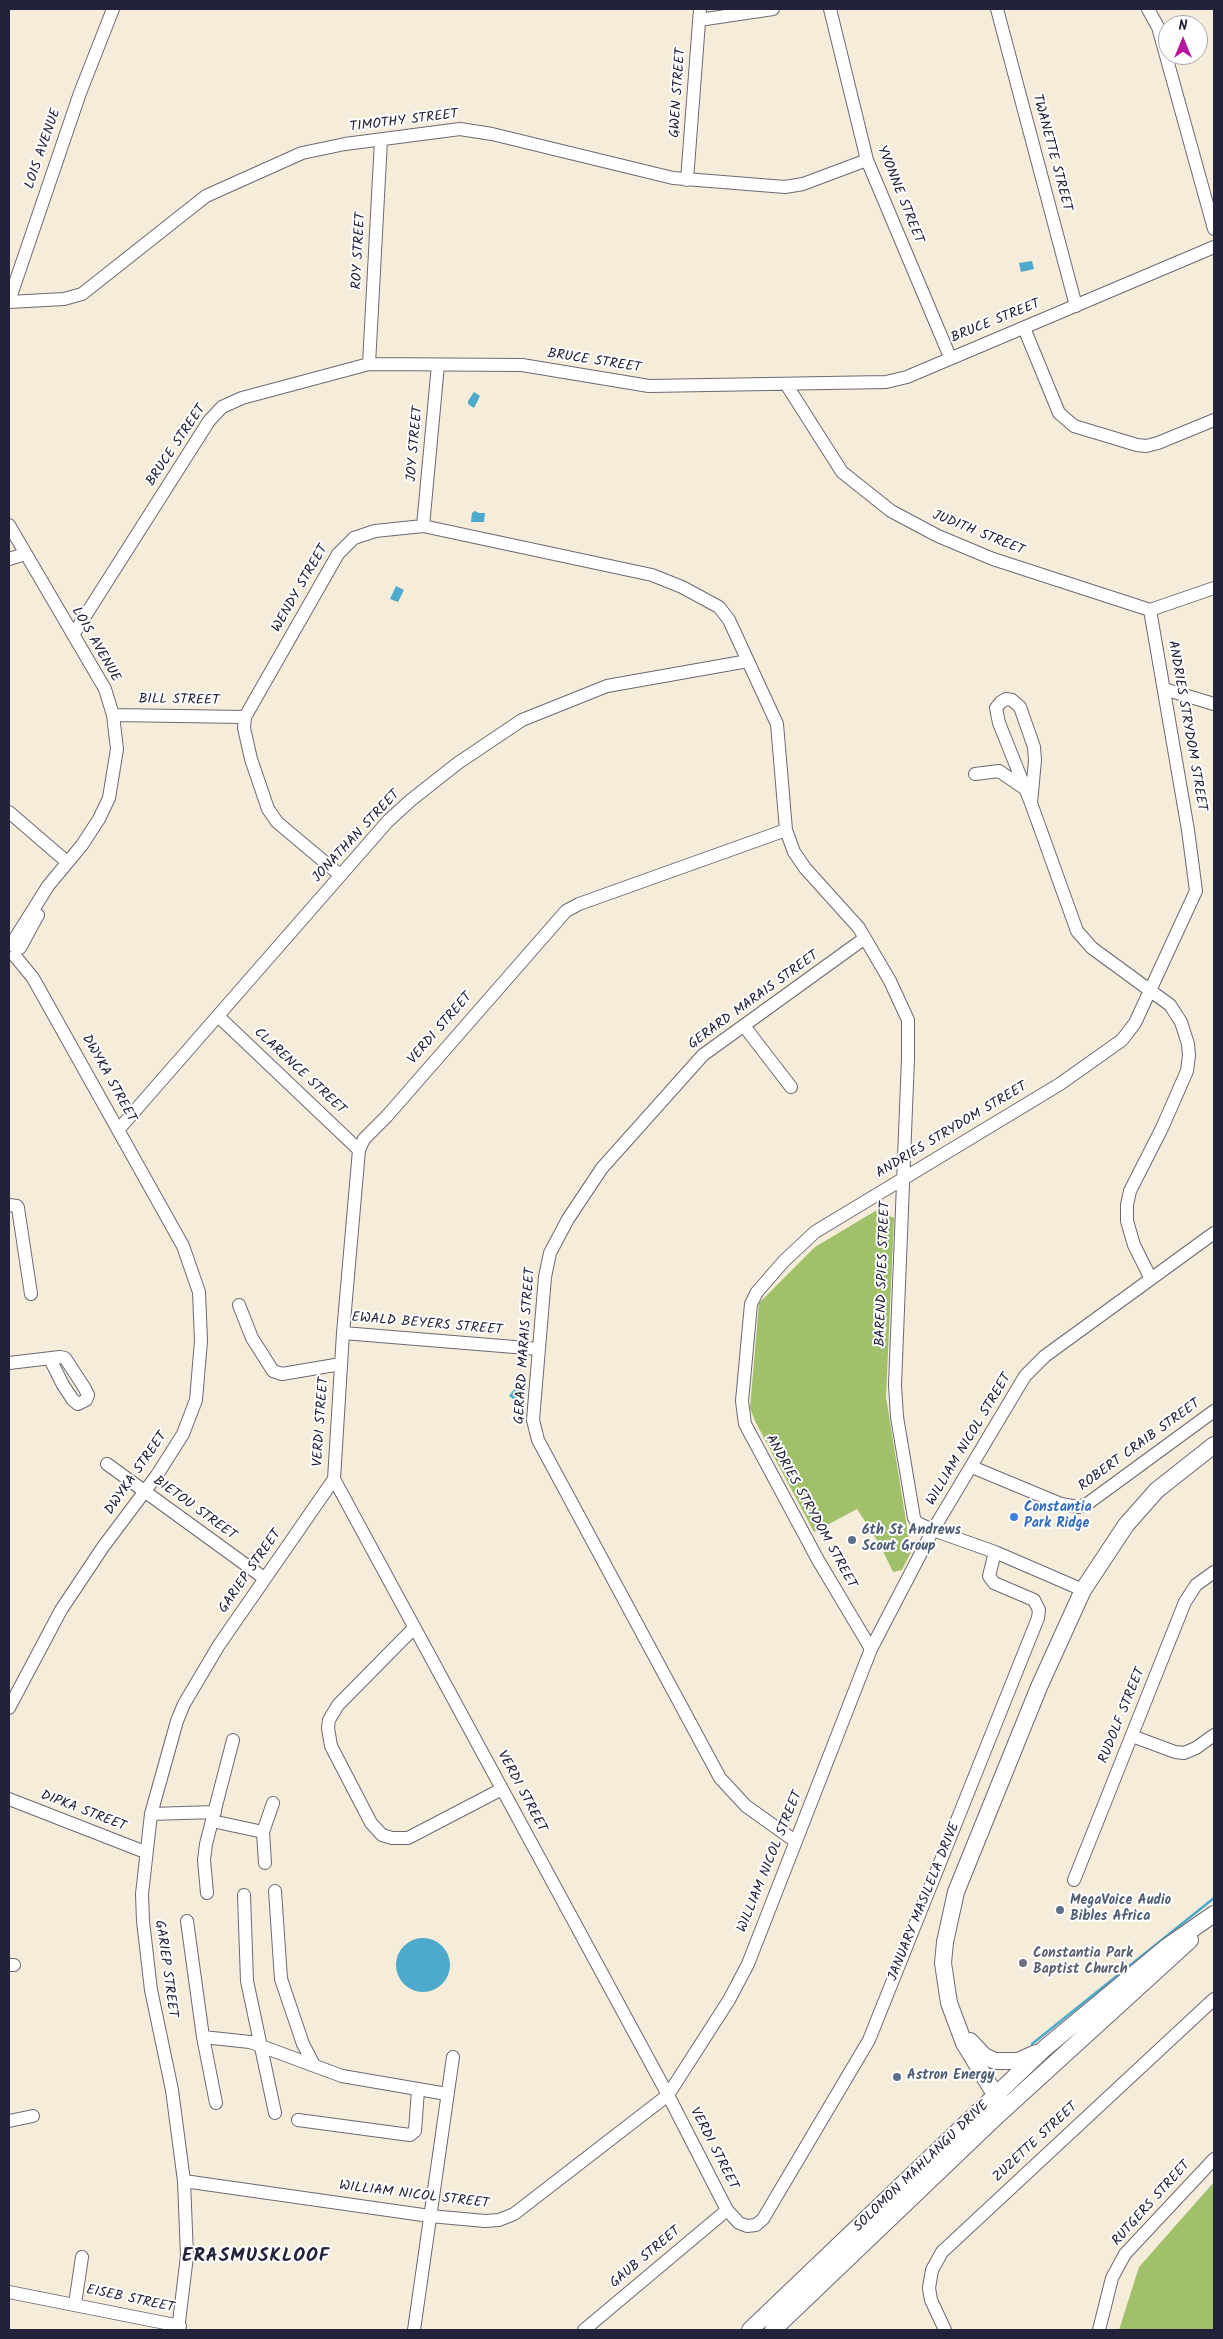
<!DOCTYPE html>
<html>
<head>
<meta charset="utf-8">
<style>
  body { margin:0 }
  #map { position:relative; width:1223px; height:2339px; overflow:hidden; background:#f6ecda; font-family:Kalam,sans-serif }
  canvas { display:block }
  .frame { position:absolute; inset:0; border:10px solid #22223b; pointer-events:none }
  .north { position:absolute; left:1158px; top:15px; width:50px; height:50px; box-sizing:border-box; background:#fff; border:1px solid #a7a7b1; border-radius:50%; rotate:0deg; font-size:14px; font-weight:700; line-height:20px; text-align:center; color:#22223b }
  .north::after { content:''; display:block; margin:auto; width:18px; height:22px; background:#b5179e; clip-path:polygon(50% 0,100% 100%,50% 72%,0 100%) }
</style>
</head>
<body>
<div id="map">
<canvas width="1223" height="2339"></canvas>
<div class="frame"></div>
<div class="north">N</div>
</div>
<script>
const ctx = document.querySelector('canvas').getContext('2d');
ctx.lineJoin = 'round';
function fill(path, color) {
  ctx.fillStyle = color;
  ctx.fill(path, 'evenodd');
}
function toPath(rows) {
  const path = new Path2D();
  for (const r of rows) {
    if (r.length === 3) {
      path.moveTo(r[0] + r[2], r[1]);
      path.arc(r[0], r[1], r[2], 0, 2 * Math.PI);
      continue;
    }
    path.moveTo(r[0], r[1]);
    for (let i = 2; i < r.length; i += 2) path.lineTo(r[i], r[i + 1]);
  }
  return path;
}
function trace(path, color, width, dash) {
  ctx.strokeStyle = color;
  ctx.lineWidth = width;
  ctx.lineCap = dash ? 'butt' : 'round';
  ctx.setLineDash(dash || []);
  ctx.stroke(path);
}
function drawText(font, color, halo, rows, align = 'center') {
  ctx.font = font + ' Kalam,sans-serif';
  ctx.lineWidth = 4;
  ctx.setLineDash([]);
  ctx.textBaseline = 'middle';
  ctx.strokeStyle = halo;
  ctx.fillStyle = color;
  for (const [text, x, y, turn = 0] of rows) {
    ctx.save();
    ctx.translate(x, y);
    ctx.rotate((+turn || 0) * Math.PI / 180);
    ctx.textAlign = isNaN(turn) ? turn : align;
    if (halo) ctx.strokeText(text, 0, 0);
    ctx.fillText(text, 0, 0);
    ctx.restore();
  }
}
fill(toPath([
  [877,1210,894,1218,886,1397,911,1552,902,1570,893,1572,880,1545,857,1509,814,1532,755,1421,750,1408,759,1303,815,1247],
  [1214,2182,1214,2330,1119,2330,1139,2267]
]), '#a0c069');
fill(toPath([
  [1032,261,1034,269,1021,272,1019,263],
  [474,392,480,396,474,408,468,404,468,401],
  [475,511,479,513,485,513,484,522,471,522,472,513],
  [396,586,404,590,398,602,390,599],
  [520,1386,523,1392,516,1401,509,1396,516,1387],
  [423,1965,27]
]), '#4daacc');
trace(toPath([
  [1032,2044,1214,1898]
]), '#4daacc', 2.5);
const minor = toPath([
  [830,9,867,160,950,357],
  [997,9,1076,306],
  [1148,9,1158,27,1214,229],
  [699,20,773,9],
  [687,180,700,9],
  [9,301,80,93,113,9],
  [9,302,64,299,82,294,206,196,302,153,345,144,460,129,492,134,673,178,785,187,803,184,867,160],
  [1024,328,1059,413,1074,426,1137,445,1146,446,1158,443,1214,420],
  [369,364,381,140],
  [786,384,842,472,891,511,938,536,993,559,1150,610,1214,588],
  [9,525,105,689,113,715,117,749,109,798,99,819,82,845,48,886,11,945],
  [423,526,438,365],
  [9,559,25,554],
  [73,635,209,421,222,407,242,398,369,364,522,365,649,386,886,382,907,377,1214,247],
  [1164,689,1214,704],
  [113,715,245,717],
  [975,774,999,771,1024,788],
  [1031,803,1035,760,1034,747,1020,707,1012,700,1006,699,1001,702,996,708,999,723,1031,803,1077,931,1092,948,1170,1005,1181,1022,1188,1044,1189,1055,1187,1071,1162,1128,1130,1191,1127,1205,1127,1221,1134,1245,1151,1279],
  [9,812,67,862],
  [786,830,579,904,566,911,387,1116,364,1139,359,1150,343,1333,334,1479,668,2095,727,2210,739,2223,747,2226,756,2225,763,2219,869,2040,1038,1618,1039,1610,1034,1600,994,1583,989,1576,995,1552],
  [340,875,277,822,268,809,251,759,244,728,245,717,338,554,354,538,375,531,423,526,652,575,682,587,719,607,729,620,777,724,786,830,794,852,805,868,859,928,890,981,908,1020,908,1058,895,1385,897,1417,914,1518,917,1523,933,1530,995,1552,1083,1590],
  [20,948,38,915],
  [218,1016,359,1150],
  [744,1026,791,1087],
  [119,1129,388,821,411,800,458,763,522,720,607,686,748,661],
  [9,1205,17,1206,18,1208,31,1294],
  [239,1305,252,1338,273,1371,282,1374,341,1364],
  [343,1333,539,1349],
  [9,1363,60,1357,65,1358,84,1387,88,1395,86,1400,78,1404,73,1400,63,1385,50,1359],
  [107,1464,264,1578],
  [972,1467,1061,1504,1078,1507,1087,1504,1214,1411],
  [414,1628,338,1705,329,1720,328,1728,331,1746,371,1823,382,1835,392,1838,408,1838,502,1789],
  [871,1649,818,1560,745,1424,742,1401,751,1304,757,1292,784,1261,815,1232,1060,1084,1122,1040,1135,1023,1196,891,1188,830,1150,610],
  [9,1708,61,1610,103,1547,157,1475,183,1434,196,1400,201,1341,199,1292,183,1246,33,978,15,956],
  [1132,1736,1175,1752,1184,1753,1196,1748,1214,1735],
  [9,1799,145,1852],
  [151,1814,215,1812],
  [212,1821,263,1832,265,1863],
  [263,1832,273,1803],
  [795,1841,746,1806,720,1778,538,1440,533,1420,545,1277,550,1253,568,1219,602,1168,703,1055,865,938],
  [1074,1880,1185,1602,1196,1585,1214,1572],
  [275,1891,281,1979,303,2044,314,2065],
  [207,1893,204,1860,206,1844,233,1740],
  [244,1895,247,1981,275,2113],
  [187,1921,203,2037,250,2042,342,2076,447,2094],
  [9,1965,14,1965],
  [203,2037,216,2103],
  [298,2120,410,2135,415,2131,418,2090],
  [9,2121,33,2116],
  [184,2181,430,2216,485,2221,499,2220,514,2214,668,2095,729,2000,748,1964,871,1649,933,1530,1025,1376,1045,1356,1214,1233],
  [9,2292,180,2326],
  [75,2304,82,2257],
  [178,2330,187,2256,184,2181,172,2090,151,1990,143,1921,142,1894,151,1814,177,1721,184,1704,219,1645,334,1479],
  [414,2330,453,2057],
  [584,2330,727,2210],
  [945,2330,931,2300,929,2288,932,2270,942,2252,1214,1999],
  [1099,2330,1112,2278,1125,2254,1214,2159]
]);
const major = toPath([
  [970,2041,984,2056,995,2061,1018,2061,1036,2053],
  [1007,2107,996,2096,964,2043,949,2003,943,1963,945,1942,956,1892,1039,1687,1083,1590,1126,1525,1157,1490,1214,1445],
  [750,2330,1045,2048,1168,1946,1214,1914],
  [773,2330,998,2115,1190,1940]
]);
trace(minor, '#6c6973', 14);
trace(major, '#6c6973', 18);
trace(minor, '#fff', 12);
trace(major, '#fff', 16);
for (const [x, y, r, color] of [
  [1014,1517,5,"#3f7fe0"],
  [852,1540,5,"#5c6f8a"],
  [1060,1910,5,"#5c6f8a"],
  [1023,1963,5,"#6b7280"],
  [897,2077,5,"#5c6f8a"]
]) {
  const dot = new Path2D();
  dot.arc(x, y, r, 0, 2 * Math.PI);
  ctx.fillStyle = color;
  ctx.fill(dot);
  trace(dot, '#fff', 2);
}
drawText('14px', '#22223b', '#fff', [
  ["GWEN STREET",679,93,-86],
  ["TIMOTHY STREET",404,122,-7],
  ["LOIS AVENUE",44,149,-71],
  ["TWANETTE STREET",1051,153,75],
  ["YVONNE STREET",899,195,68],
  ["ROY STREET",360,251,-87],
  ["BRUCE STREET",996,322,-22],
  ["BRUCE STREET",594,362,9],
  ["JOY STREET",416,444,-85],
  ["BRUCE STREET",177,446,-56],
  ["JUDITH STREET",978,534,22],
  ["WENDY STREET",301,589,-60],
  ["LOIS AVENUE",95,645,60],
  ["BILL STREET",179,701,1],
  ["ANDRIES STRYDOM STREET",1186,726,80],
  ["JONATHAN STREET",357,837,-47],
  ["GERARD MARAIS STREET",754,1001,-36],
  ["VERDI STREET",441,1029,-49],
  ["CLARENCE STREET",299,1072,43],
  ["DWYKA STREET",108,1079,61],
  ["ANDRIES STRYDOM STREET",952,1131,-31],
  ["BAREND SPIES STREET",884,1274,-88],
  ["EWALD BEYERS STREET",427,1325,5],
  ["GERARD MARAIS STREET",526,1346,-86],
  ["VERDI STREET",322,1422,-86],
  ["WILLIAM NICOL STREET",970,1440,-59],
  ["ROBERT CRAIB STREET",1140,1446,-36],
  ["DWYKA STREET",137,1474,-55],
  ["BIETOU STREET",194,1509,36],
  ["ANDRIES STRYDOM STREET",810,1512,61],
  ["GARIEP STREET",251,1572,-55],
  ["RUDOLF STREET",1123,1716,-68],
  ["VERDI STREET",521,1792,62],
  ["DIPKA STREET",83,1812,21],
  ["WILLIAM NICOL STREET",771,1862,-68],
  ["JANUARY MASILELA DRIVE",925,1902,-68],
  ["GARIEP STREET",165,1969,82],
  ["ZUZETTE STREET",1036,2143,-43],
  ["VERDI STREET",713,2149,63],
  ["SOLOMON MAHLANGU DRIVE",922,2167,-44],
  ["WILLIAM NICOL STREET",414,2196,7],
  ["RUTGERS STREET",1152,2204,-48],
  ["GAUB STREET",646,2258,-40],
  ["EISEB STREET",130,2300,12]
]);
drawText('bold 14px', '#366cbe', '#fff', [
  ["Constantia",1024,1509],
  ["Park Ridge",1024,1525]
], 'left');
drawText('bold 14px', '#4e5e75', '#fff', [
  ["6th St Andrews",862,1532],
  ["Scout Group",862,1548],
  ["MegaVoice Audio",1070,1902],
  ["Bibles Africa",1070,1918],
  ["Astron Energy",907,2077]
], 'left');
drawText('bold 14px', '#5b616d', '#fff', [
  ["Constantia Park",1033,1955],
  ["Baptist Church",1033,1971]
], 'left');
ctx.letterSpacing = '1px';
drawText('bold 19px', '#22223b', '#fff', [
  ["ERASMUSKLOOF",256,2258]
]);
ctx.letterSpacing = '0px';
</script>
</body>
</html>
